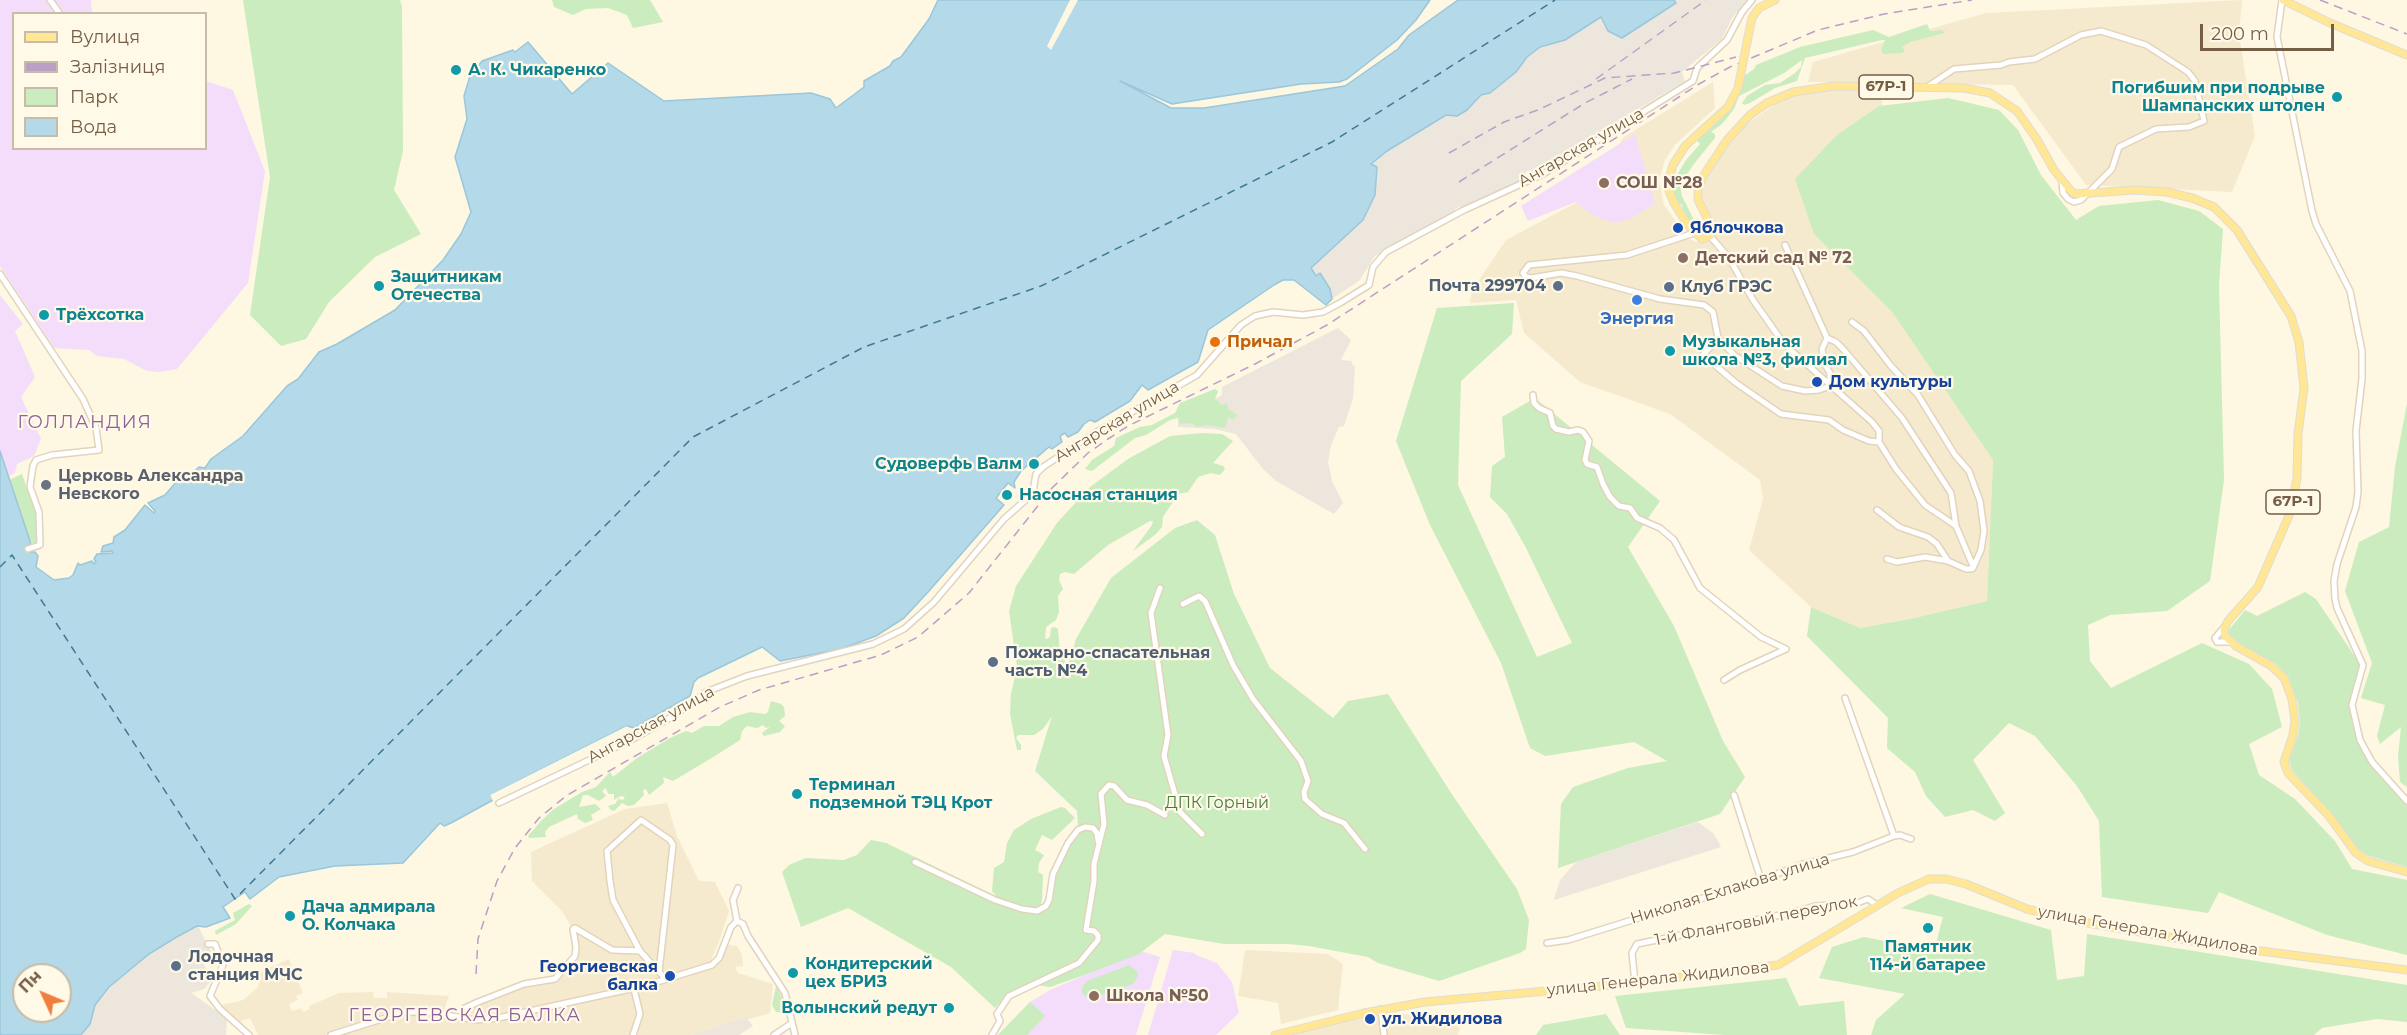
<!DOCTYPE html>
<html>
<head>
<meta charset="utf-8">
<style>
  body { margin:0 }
  #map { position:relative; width:2407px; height:1035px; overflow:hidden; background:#fef7e1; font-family:Montserrat,sans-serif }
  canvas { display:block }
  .legend { position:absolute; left:12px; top:12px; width:195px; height:138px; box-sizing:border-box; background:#fff9e8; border:2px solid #c8bba7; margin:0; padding:8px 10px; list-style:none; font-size:18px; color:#765e46 }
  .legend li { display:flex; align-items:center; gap:12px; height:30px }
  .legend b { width:30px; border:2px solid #c8bba7 }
  .north { position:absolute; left:12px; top:963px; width:60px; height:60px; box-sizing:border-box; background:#fff9e8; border:2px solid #c8bba7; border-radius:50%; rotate:314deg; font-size:16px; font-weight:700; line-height:24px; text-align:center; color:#765e46 }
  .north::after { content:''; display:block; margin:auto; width:21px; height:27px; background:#f07f3d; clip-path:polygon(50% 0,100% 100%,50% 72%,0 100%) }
  .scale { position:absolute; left:2200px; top:24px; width:134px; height:27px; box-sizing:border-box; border:3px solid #765e46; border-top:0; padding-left:8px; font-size:18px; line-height:21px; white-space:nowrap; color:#765e46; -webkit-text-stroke:4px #fff9e8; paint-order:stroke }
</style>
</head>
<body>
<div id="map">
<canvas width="2407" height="1035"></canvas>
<ul class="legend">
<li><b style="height:8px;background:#ffe796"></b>Вулиця</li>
<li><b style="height:8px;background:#bb9fc7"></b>Залізниця</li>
<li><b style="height:16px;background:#caecbe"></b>Парк</li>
<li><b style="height:16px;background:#b4d9e8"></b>Вода</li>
</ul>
<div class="north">Пн</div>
<div class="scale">200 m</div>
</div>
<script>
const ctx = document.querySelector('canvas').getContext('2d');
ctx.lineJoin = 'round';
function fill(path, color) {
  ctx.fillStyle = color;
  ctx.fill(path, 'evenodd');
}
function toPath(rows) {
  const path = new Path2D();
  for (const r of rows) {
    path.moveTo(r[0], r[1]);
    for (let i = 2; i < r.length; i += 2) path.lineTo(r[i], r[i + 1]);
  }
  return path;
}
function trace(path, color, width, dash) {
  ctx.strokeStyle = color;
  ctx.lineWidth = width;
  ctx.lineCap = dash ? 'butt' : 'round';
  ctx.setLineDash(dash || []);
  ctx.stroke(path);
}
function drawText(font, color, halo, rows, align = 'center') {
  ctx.font = font + ' Montserrat,sans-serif';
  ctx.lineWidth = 4.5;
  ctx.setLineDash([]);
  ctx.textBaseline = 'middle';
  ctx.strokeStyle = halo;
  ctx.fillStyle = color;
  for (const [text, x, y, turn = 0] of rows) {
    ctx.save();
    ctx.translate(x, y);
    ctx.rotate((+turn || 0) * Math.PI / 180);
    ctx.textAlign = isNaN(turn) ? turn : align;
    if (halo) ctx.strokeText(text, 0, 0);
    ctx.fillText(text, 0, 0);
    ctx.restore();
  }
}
fill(toPath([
  [2242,0,2239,34,2255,136,2232,192,2086,185,2013,85,1808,82,1813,62,1986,13],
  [1713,82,1715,108,1675,145,1665,160,1659,180,1664,205,1688,238,1696,242,1704,241,1709,230,1699,200,1700,190,1713,162,1744,126,1784,98,1834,86,1881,87,1884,127,1814,234,1896,316,1993,460,1987,601,1910,619,1860,628,1811,607,1749,550,1763,499,1760,480,1670,414,1580,382,1524,333,1516,300,1470,303,1472,290,1506,240,1583,199,1624,137],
  [667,803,677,836,699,881,715,882,729,911,719,942,710,962,657,979,501,1013,477,1016,469,1013,467,1008,531,983,553,980,567,965,577,943,577,937,562,911,532,881,531,852,625,809],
  [725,944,737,946,742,955,743,966,735,967,738,973,773,984,770,1013,750,1019,744,1018,691,1035,332,1035,413,1012,476,1020,644,986,712,965],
  [1245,950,1328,954,1343,964,1338,1010,1281,1024,1278,1003,1238,996],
  [289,959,303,993,296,996,298,1000,289,1004,292,1011,301,1008,303,1012,310,1009,309,1006,339,993,373,992,374,998,387,998,387,992,449,996,444,1010,416,1008,388,1012,326,1035,258,1035,250,1018,238,1022,221,1009,222,1005,243,1000,257,988,261,979,258,973],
  [1384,1011,1448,1020,1460,1028,1458,1035,1278,1035]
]), '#f6eace');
fill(toPath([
  [1674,0,1747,0,1732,18,1722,39,1682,72,1685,81,1531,173,1528,170,1518,182,1461,208,1459,207,1455,209,1456,212,1387,249,1374,257,1360,280,1332,299,1330,289,1320,274,1316,276,1311,268,1360,221,1370,165,1387,151,1446,115,1457,116,1481,95,1490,93,1516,72,1527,57,1540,47,1565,40,1601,16,1675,3],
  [1338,328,1351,340,1341,360,1352,361,1352,365,1355,366,1353,398,1344,426,1339,427,1331,445,1328,462,1332,481,1343,503,1334,514,1276,481,1263,469,1236,434,1215,429,1178,427,1178,419,1222,395,1222,387],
  [1698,822,1714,834,1721,847,1554,900,1560,880,1576,862],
  [198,926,212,953,201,959,212,980,204,989,191,993,227,1018,226,1035,81,1035,90,1024,95,1005,109,987,149,954],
  [746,1017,753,1026,739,1035,691,1035]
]), '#ece6dc');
fill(toPath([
  [0,0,91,0,92,13,14,14,14,148,206,148,206,81,233,90,265,171,248,283,177,369,160,372,147,371,124,359,97,356,89,350,54,348,0,266],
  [1635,134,1655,204,1631,218,1615,223,1592,215,1576,202,1528,221,1521,206],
  [0,295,23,324,15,331,35,377,21,397,41,439,34,456,17,464,15,473,7,477,0,451],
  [1173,950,1195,953,1196,955,1217,963,1232,982,1239,1013,1216,1035,1148,1035],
  [1141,951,1160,957,1136,1035,998,1035,1030,1002,1050,990]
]), '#f4ddfa');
fill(toPath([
  [243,0,400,0,402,7,403,151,394,190,421,234,375,257,329,302,306,339,281,346,250,315,270,177],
  [552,0,650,0,663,22,633,28,627,15,608,8,586,9,573,15,554,7],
  [1927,24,1930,31,1942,30,1945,33,1910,42,1902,47,1905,51,1902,53,1883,54,1881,50,1885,40,1882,40,1805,58,1797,81,1775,88,1750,103,1744,105,1742,103,1747,96,1765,85,1780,83,1795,73,1801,67,1802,60,1784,73,1739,96,1734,109,1722,124,1711,132,1715,134,1715,138,1693,165,1680,186,1682,196,1695,222,1692,227,1684,217,1682,205,1674,201,1670,196,1673,191,1671,185,1686,160,1700,144,1696,139,1697,129,1726,103,1734,93,1734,83,1754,69,1756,65,1800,47,1873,30,1889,37],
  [1948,98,1999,110,2018,130,2041,175,2076,220,2099,206,2158,200,2199,211,2223,229,2219,285,2224,480,2210,581,2167,611,2110,615,2088,625,2090,661,2111,688,2202,643,2249,664,2272,689,2282,727,2249,744,2259,775,2295,799,2335,841,2352,869,2407,880,2407,955,2327,935,2219,892,2208,913,2102,897,2099,821,2077,786,2035,736,2009,723,1973,760,2005,813,1995,821,1973,810,1945,817,1926,796,1915,772,1887,748,1888,718,1807,636,1811,607,1860,628,1910,619,1987,601,1993,460,1893,313,1814,234,1795,179,1837,135,1879,106],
  [1514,303,1512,334,1461,381,1458,485,1537,657,1572,643,1526,548,1507,514,1490,497,1492,466,1505,457,1502,417,1535,398,1660,501,1628,547,1674,626,1723,741,1745,777,1720,814,1558,868,1561,804,1573,787,1628,768,1667,761,1634,742,1545,756,1530,748,1501,663,1430,525,1396,441,1437,308],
  [1215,389,1218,391,1215,399,1222,405,1227,403,1228,409,1237,415,1233,420,1228,417,1225,428,1206,425,1197,427,1191,423,1180,424,1178,418,1170,420,1146,435,1135,438,1092,471,1085,469,1092,460,1114,446,1116,438,1140,427,1152,425,1175,413,1180,403],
  [2407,403,2407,787,2400,782,2398,756,2401,727,2380,744,2377,736,2385,705,2361,698,2372,663,2345,591,2359,542,2389,527,2395,467],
  [1202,433,1222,434,1233,441,1213,463,1223,466,1225,469,1220,475,1211,473,1198,477,1188,492,1178,494,1163,517,1162,527,1156,534,1133,551,1152,525,1153,521,1150,521,1108,545,1074,574,1065,572,1060,574,1059,580,1063,589,1058,596,1059,612,1056,620,1046,627,1045,638,1047,639,1050,637,1051,628,1055,627,1058,629,1060,655,1064,658,1067,668,1076,639,1111,578,1175,528,1197,520,1215,535,1234,594,1270,668,1333,718,1348,701,1388,694,1453,796,1517,889,1529,920,1526,949,1520,953,1439,981,1378,963,1368,957,1309,946,1288,944,1224,944,1165,934,1139,954,1093,972,1050,987,1027,984,1009,993,995,1008,951,967,848,908,801,927,782,872,789,865,806,858,844,860,857,855,871,840,886,843,996,896,992,891,994,868,1004,862,1007,843,1014,830,1031,819,1061,807,1065,808,1075,818,1052,840,1042,835,1035,850,1044,855,1039,863,1038,872,1043,875,1042,900,1040,907,1033,907,1045,907,1052,873,1078,828,1077,811,1035,771,1052,716,1043,729,1034,735,1018,735,1016,738,1021,745,1021,750,1017,750,1010,714,1011,694,1017,667,1009,611,1016,586,1057,523,1090,487,1128,459,1170,436],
  [22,474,38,520,38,544,35,546,30,540,9,480],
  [2305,592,2316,599,2360,664,2357,679,2350,697,2352,720,2360,746,2366,758,2386,783,2407,804,2407,867,2369,856,2353,846,2324,806,2292,770,2289,760,2298,735,2300,722,2298,703,2288,676,2274,662,2239,647,2230,637,2228,631,2245,610,2257,616],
  [771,701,781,704,784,707,785,716,779,721,785,726,780,732,764,736,762,733,770,727,766,728,763,725,757,728,747,726,742,731,740,740,710,759,673,781,663,777,664,783,649,795,646,789,643,790,644,795,634,805,628,806,622,803,614,811,611,810,608,806,615,804,618,799,623,800,625,797,621,796,614,800,614,794,608,794,606,788,602,791,606,796,599,801,588,795,583,795,579,807,595,804,601,809,591,815,593,820,585,823,578,819,577,814,549,827,545,832,546,837,529,838,528,836,542,820,554,809,582,792,596,787,610,772,613,777,637,758,670,738,686,731,692,733,704,726,719,726,733,717,750,712,765,714,768,712],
  [1930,894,2051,930,2057,980,2084,976,2087,934,2407,985,2407,1022,2377,1019,2322,1028,2314,1035,1871,1035,1876,1020,1905,994,1819,978,1832,947,1864,937,1934,951,1943,917,1901,908],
  [249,904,252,906,236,924,216,935,215,931,235,920,233,913],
  [1129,965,1137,971,1138,976,1133,984,1094,998,1085,996,1082,992,1082,987,1087,981],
  [1786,978,1799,1006,1844,1001,1847,1035,1725,1035,1626,1028,1615,996],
  [776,986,783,999,784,1009,781,1013,776,1012,772,1005],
  [1030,1002,1045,1016,1027,1035,998,1035],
  [1606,1014,1620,1035,1536,1035,1543,1025]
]), '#caecbe');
const water = toPath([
  [938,0,1430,0,1416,20,1397,40,1347,79,1339,82,1301,84,1172,104,1120,81,1171,108,1204,108,1345,86,1398,49,1409,35,1458,0,1674,0,1676,3,1622,38,1608,31,1601,17,1565,40,1540,47,1527,57,1516,72,1490,93,1481,95,1467,110,1457,116,1446,115,1387,151,1371,164,1377,167,1375,195,1363,220,1311,268,1316,276,1320,273,1330,289,1332,299,1326,305,1294,280,1283,280,1274,285,1208,330,1198,362,1148,390,1142,385,1130,401,1095,422,1090,420,1084,424,1078,432,1068,437,1065,433,1060,436,1062,442,1052,449,1049,447,1021,471,1014,482,1015,488,1008,483,996,498,1004,505,929,591,904,618,876,636,841,649,780,661,762,647,698,678,694,682,690,696,634,728,627,726,491,795,493,800,451,823,444,826,440,823,403,863,335,866,279,877,250,899,245,892,223,907,230,918,206,927,197,926,175,938,149,954,109,987,95,1005,90,1024,81,1035,0,1035,0,451,31,544,27,546,29,552,35,552,38,556,36,567,54,580,69,578,73,575,78,563,80,565,92,561,94,564,96,562,94,559,97,554,113,553,112,551,101,552,103,546,113,543,114,537,125,530,145,505,154,513,155,511,148,503,165,495,177,481,190,475,199,467,205,468,211,459,243,436,287,386,298,379,319,352,337,344,395,310,443,260,461,234,471,212,455,157,467,119,464,96,470,76,482,61,513,50,515,52,528,42,572,94,608,63,664,101,811,93,830,99,836,108,864,87,864,81,890,66,893,61,901,57,929,19,938,0],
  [24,975,60,975,60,1011,24,1011,24,975]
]);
fill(water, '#b4d9e8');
trace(water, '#9ac7db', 1.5);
fill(toPath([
  [1070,0,1078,0,1051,50,1047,46],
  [627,726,629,730,494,797,494,803,490,795]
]), '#fef7e1');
trace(toPath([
  [0,567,12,555,235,899,693,437,864,347,1041,286,1332,142,1555,0]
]), '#417993', 1.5, [8, 6]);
const minor = toPath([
  [50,0,60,14],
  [2282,0,2277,37,2312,211,2316,224,2350,291,2362,351,2362,379,2356,431,2358,492,2356,507,2337,564,2334,581,2335,599,2337,608,2363,665,2352,705,2360,740,2372,762,2407,801],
  [1927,87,1954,69,2001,65,2009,62,2035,59,2081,35,2101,31,2146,45,2188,72,2195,81,2204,121,2189,127,2156,129,2119,147,2112,169,2081,200,2074,202,2068,199,2063,193,2062,182],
  [1694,233,1627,255,1529,265,1523,273,1526,277,1531,278,1561,273,1577,276,1660,299,1704,305,1713,312,1718,338,1734,355,1782,386,1805,391,1819,390,1830,386],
  [1710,236,1729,258,1753,300,1784,344,1872,422,1879,431,1879,442,1896,469,1925,505,1956,526],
  [1785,245,1827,338,1836,342,1844,350,1902,418,1951,493,1956,526,1973,566,1972,569,1966,569,1948,561,1937,544,1928,537,1899,527,1877,510],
  [0,274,83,399,96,428,99,450,52,455,36,460,33,466,30,487,39,512,40,545,28,549],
  [1852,322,1864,331,1891,366,1918,395,1955,455,1969,471,1980,501,1984,531,1981,550,1973,568],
  [1718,338,1703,355,1736,383,1781,414,1829,420,1843,430,1869,441,1879,442],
  [1827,338,1822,349,1824,363,1830,373,1830,386],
  [1533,395,1534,403,1539,408,1550,413,1553,426,1556,429,1569,432,1578,430,1583,432,1589,441,1585,460,1587,464,1597,467,1603,484,1610,497,1619,506,1630,508,1637,518,1660,528,1674,540,1700,588,1761,637,1786,649,1740,670,1724,680],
  [1887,559,1897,562,1925,557,1948,561],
  [1160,588,1151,613,1168,735,1164,756,1180,812,1202,834],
  [1183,604,1199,596,1205,601,1233,665,1253,699,1301,761,1308,781,1304,792,1305,799,1322,814,1344,823,1365,849],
  [2225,626,2215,638,2217,642,2230,642],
  [1845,698,1894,836],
  [1734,795,1761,880],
  [499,803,631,740,675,715,706,692,747,676,873,644,904,629,934,602,1004,519,1029,497,1033,491,1036,474,1043,467,1093,434,1197,375,1241,325,1255,316,1273,312,1303,315,1323,312,1340,303,1369,285,1373,267,1386,252,1464,210,1543,174,1693,81,1697,68,1727,40,1742,12,1752,0],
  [915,862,995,900,1022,909,1037,911,1046,906,1049,900,1053,874,1068,843,1078,830,1085,827,1093,828,1097,833,1098,841],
  [737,921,733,900,738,888],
  [1547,943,1568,940,1761,880,1800,865,1853,852,1894,836,1900,835,1911,839],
  [208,944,215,944,223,965,210,996,220,1009,249,1035],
  [659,972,673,845,670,840,641,820,607,851,610,881,613,900,640,951,659,972,666,979],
  [1635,983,1632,953,1637,944,1795,912,1815,906,1857,903,1868,899,1877,905],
  [1381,1009,1384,1035],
  [462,1019,465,1008,478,1002,524,984,555,979,575,956,576,947,573,929,575,928,612,950,640,951],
  [331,1035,404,1012,428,1012,476,1020,498,1018,644,986,712,965,719,958,731,927,737,921,743,924,748,936,785,993,795,1035],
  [633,1035,640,1014,634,989],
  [774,1035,792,1023],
  [992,1035,1000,1021,997,1014,1009,996,1079,963,1098,940,1098,935,1094,931,1086,930,1094,881,1094,864,1104,824,1101,794,1109,785,1114,786,1127,800,1147,805,1165,815]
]);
const major = toPath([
  [2283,0,2330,23,2407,55],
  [1747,42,1752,18,1759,8,1775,0],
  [1740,78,1738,88,1728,107,1685,146,1673,165,1670,175,1669,191,1674,203,1687,224,1702,239,1710,236,1712,232,1711,226,1698,200,1698,188,1704,175,1727,140,1750,115,1767,103,1793,92,1834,86,1964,88,1990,93,2017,111,2036,138,2054,170,2071,191,2076,194,2135,190,2167,192,2192,198,2214,207,2237,230,2291,316,2299,342,2304,388,2298,434,2297,478,2291,511,2258,587,2228,621,2224,629,2225,636,2236,646,2270,665,2284,678,2292,699,2295,721,2293,735,2284,762,2288,773,2329,816,2356,853,2368,861,2407,872],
  [1275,1035,1364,1013,1425,1002,1635,983,1778,965,1898,893,1929,879,1946,879,1966,884,2027,909,2088,923,2215,945,2407,970]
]);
trace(minor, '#e2d4bc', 8);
trace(major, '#e1dcd6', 9);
trace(minor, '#fff', 5);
trace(major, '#ffe796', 7);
trace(toPath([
  [2320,0,2407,34],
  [1596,79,1706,0],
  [1449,153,1504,122,1538,110,1605,78,1674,73,1736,57],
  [1459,182,1585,103,1632,79],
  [476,974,478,939,497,881,515,848,539,818,566,796,720,707,759,690,881,655,918,637,969,593,1052,488,1088,453,1108,439,1128,426,1255,364,1327,325,1699,84,1730,67,1818,30,1884,14,1972,0]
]), '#bb9fc7', 1.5, [9, 6]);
const majorBridge = toPath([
  [1740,78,1747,42]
]);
trace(majorBridge, '#e1dcd6', 9, []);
trace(majorBridge, '#ffe796', 7);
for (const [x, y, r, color] of [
  [456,70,6,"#0f9aa8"],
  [2337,97,6,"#0f9aa8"],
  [1604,183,6,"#8d6e63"],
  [1678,228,6,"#1a4fb4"],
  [1683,258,6,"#8d6e63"],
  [379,286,6,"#0f9aa8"],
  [1558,286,6,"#5c6f8a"],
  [1669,287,6,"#5c6f8a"],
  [1637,300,6,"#3f7fe0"],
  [44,315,6,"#0f9aa8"],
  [1215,342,6,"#e8710a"],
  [1670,351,6,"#0f9aa8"],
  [1817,382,6,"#1a4fb4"],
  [1034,464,6,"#0f9aa8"],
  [46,485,6,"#6b7280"],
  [1007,495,6,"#0f9aa8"],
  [993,662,6,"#5c6f8a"],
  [797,794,6,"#0f9aa8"],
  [290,916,6,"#0f9aa8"],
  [1928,928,6,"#0f9aa8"],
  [176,966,6,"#5c6f8a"],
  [793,973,6,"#0f9aa8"],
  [670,976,6,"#1a4fb4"],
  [1094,996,6,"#8d6e63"],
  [949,1008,6,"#0f9aa8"],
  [1370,1019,6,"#1a4fb4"]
]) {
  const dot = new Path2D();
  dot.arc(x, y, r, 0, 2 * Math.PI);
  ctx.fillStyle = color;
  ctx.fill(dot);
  trace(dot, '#fff9e8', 2);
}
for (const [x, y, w] of [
  [1886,87,54],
  [2293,502,54]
]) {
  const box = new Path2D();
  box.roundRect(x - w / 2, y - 12, w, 24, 4.5);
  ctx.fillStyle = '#fff9e8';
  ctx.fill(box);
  trace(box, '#765e46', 1.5);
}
drawText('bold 15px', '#765e46', null, [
  ["67Р-1",1886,87],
  ["67Р-1",2293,502]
]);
drawText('bold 16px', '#0d838f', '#fff9e8', [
  ["А. К. Чикаренко",468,70],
  ["Погибшим при подрыве",2325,88,"right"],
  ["Шампанских штолен",2325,106,"right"],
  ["Защитникам",391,277],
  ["Отечества",391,295],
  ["Трёхсотка",56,315],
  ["Музыкальная",1682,342],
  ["школа №3, филиал",1682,360],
  ["Судоверфь Валм",1022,464,"right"],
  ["Насосная станция",1019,495],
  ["Терминал",809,785],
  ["подземной ТЭЦ Крот",809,803],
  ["Дача адмирала",302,907],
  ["О. Колчака",302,925],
  ["Памятник",1928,947,"center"],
  ["114-й батарее",1928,965,"center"],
  ["Кондитерский",805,964],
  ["цех БРИЗ",805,982],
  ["Волынский редут",937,1008,"right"]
], 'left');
drawText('16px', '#765e46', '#fff9e8', [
  ["Ангарская улица",1581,148,-30],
  ["Ангарская улица",1117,422,-31],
  ["Ангарская улица",651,725,-29],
  ["Николая Ехлакова улица",1730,889,-17],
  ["1-й Фланговый переулок",1756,921,-11],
  ["улица Генерала Жидилова",2148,931,10],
  ["улица Генерала Жидилова",1658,979,-6]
]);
drawText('bold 16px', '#785e54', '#fff9e8', [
  ["СОШ №28",1616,183],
  ["Детский сад № 72",1695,258],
  ["Школа №50",1106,996]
], 'left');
drawText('bold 16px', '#164399', '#fff9e8', [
  ["Яблочкова",1690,228],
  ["Дом культуры",1829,382],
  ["Георгиевская",658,967,"right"],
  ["балка",658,985,"right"],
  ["ул. Жидилова",1382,1019]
], 'left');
drawText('bold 16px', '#4e5e75', '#fff9e8', [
  ["Почта 299704",1546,286,"right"],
  ["Клуб ГРЭС",1681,287],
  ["Пожарно-спасательная",1005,653],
  ["часть №4",1005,671],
  ["Лодочная",188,957],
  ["станция МЧС",188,975]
], 'left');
drawText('bold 16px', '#366cbe', '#fff9e8', [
  ["Энергия",1637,319]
]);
drawText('bold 16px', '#c56008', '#fff9e8', [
  ["Причал",1227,342]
], 'left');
drawText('bold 16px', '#5b616d', '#fff9e8', [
  ["Церковь Александра",58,476],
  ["Невского",58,494]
], 'left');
drawText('16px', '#477d3d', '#fff9e8', [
  ["ДПК Горный",1217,803]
]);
ctx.letterSpacing = '1.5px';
drawText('18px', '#8f619a', '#fff9e8', [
  ["ГОЛЛАНДИЯ",85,423],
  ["ГЕОРГЕВСКАЯ БАЛКА",465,1016]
]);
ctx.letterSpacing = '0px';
</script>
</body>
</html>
